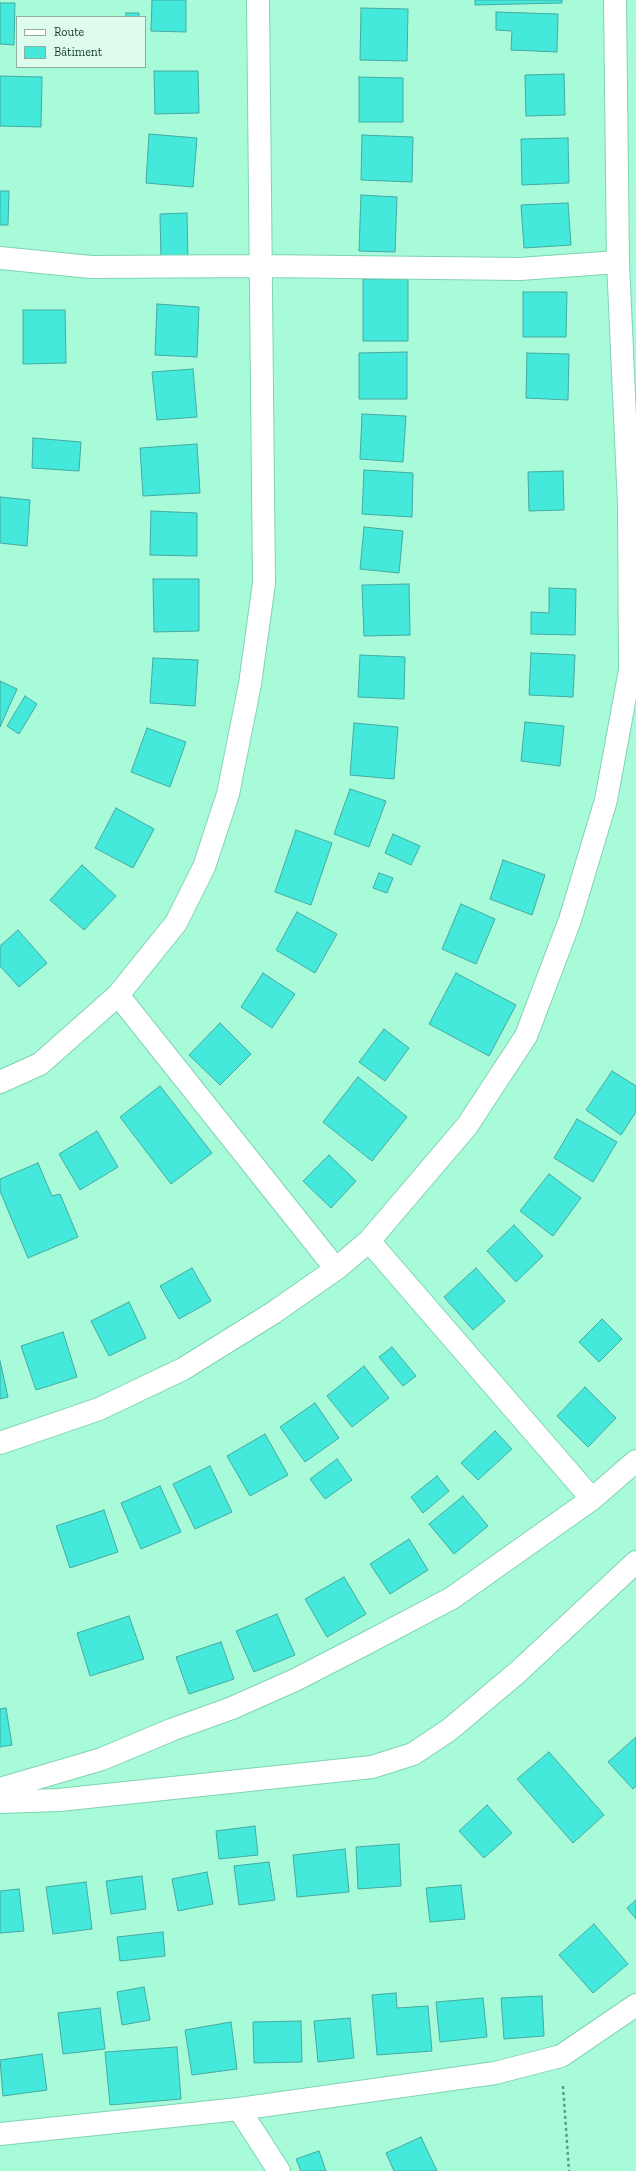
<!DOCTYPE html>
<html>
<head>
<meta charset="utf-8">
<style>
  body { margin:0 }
  #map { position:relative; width:636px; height:2171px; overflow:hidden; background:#a7fbd9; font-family:"Zilla Slab",serif }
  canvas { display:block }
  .legend { position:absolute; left:16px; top:16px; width:130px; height:52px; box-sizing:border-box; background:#ddfcee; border:1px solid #8eaea1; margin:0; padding:5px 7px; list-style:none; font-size:12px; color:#173a2d }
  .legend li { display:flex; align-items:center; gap:8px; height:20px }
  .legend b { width:20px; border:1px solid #8eaea1 }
</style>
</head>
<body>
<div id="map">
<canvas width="636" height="2171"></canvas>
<ul class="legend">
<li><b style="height:5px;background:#fff"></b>Route</li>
<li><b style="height:11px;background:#45e9dc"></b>Bâtiment</li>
</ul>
</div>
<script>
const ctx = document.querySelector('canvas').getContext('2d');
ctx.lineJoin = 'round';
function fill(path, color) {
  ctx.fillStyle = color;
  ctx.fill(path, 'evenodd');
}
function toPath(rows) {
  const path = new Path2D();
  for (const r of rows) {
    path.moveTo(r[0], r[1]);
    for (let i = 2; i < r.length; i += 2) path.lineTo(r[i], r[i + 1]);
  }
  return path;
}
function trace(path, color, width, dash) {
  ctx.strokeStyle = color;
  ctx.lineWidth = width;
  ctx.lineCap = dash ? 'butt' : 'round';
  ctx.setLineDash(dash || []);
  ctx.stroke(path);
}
const building = toPath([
  [152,0,186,0,186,32,151,31,152,0],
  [475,0,562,0,562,3,475,5,475,0],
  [0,3,15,3,14,45,0,44,0,3],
  [361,8,408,9,407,61,360,60,361,8],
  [496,12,558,14,557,52,511,50,512,31,496,30,496,12],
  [126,13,139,13,139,17,126,17,126,13],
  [154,71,198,71,199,113,155,114,154,71],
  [564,74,565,115,526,116,525,75,564,74],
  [0,76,42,77,41,127,0,126,0,76],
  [359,77,403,78,403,122,359,122,359,77],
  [149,134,197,138,193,187,146,183,149,134],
  [362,135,413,137,412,182,361,180,362,135],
  [568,138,569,183,522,185,521,139,568,138],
  [0,191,9,191,8,225,0,225,0,191],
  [361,195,397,197,395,252,359,251,361,195],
  [568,203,571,245,524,248,521,205,568,203],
  [187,213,188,262,161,262,160,214,187,213],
  [363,279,408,279,408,341,363,341,363,279],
  [523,292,567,292,566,337,523,337,523,292],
  [157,304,199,307,197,357,155,355,157,304],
  [23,310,65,310,66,363,23,364,23,310],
  [407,352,407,399,359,399,359,353,407,352],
  [527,353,569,354,568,400,526,398,527,353],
  [193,369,197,417,157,420,152,372,193,369],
  [362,414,406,416,403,462,360,459,362,414],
  [33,438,81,442,79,471,32,468,33,438],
  [197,444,200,493,143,496,140,448,197,444],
  [364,470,413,473,412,517,362,514,364,470],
  [563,471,564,510,529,511,528,472,563,471],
  [0,497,30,500,27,546,0,543,0,497],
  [151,511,197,513,197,556,150,555,151,511],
  [364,527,403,531,399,573,360,569,364,527],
  [153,579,199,579,199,631,154,632,153,579],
  [409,584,410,635,364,636,362,585,409,584],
  [549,588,576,589,575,635,531,634,531,612,549,613,549,588],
  [531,653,575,655,573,697,529,695,531,653],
  [360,655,405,657,404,699,358,697,360,655],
  [153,658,198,660,195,706,150,703,153,658],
  [0,681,17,689,0,727,0,681],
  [25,696,37,704,19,734,7,726,25,696],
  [525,722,564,726,560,766,521,761,525,722],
  [354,723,398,727,394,779,350,775,354,723],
  [147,728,186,742,170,787,131,772,147,728],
  [350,789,386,801,369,847,334,834,350,789],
  [116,808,154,829,133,868,95,848,116,808],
  [296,830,332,843,311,905,275,892,296,830],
  [393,834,420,846,411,865,385,853,393,834],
  [503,860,545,875,532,915,490,899,503,860],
  [82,865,116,896,84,930,50,900,82,865],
  [379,873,393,878,387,893,373,888,379,873],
  [461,904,495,919,476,964,442,949,461,904],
  [297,912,337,934,315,973,276,950,297,912],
  [18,930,47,963,19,987,0,966,0,946,18,930],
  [263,973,295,994,272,1028,241,1007,263,973],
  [456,973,516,1005,489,1056,429,1024,456,973],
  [220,1023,251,1054,220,1085,189,1055,220,1023],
  [384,1029,409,1048,385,1081,359,1062,384,1029],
  [612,1071,636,1086,636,1112,621,1135,586,1110,612,1071],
  [358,1077,407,1117,372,1161,323,1122,358,1077],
  [160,1086,212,1153,171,1184,120,1117,160,1086],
  [577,1119,617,1142,593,1182,554,1158,577,1119],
  [97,1131,118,1167,80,1190,59,1154,97,1131],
  [329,1155,356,1181,331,1208,303,1181,329,1155],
  [38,1163,52,1196,60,1194,78,1237,28,1258,0,1191,0,1179,38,1163],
  [549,1174,581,1198,553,1236,520,1211,549,1174],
  [514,1225,543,1256,516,1282,487,1251,514,1225],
  [192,1268,211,1301,179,1319,160,1286,192,1268],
  [476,1268,505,1301,473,1330,444,1297,476,1268],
  [129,1302,146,1338,109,1356,91,1321,129,1302],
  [602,1319,622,1339,599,1362,579,1342,602,1319],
  [63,1332,77,1377,36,1390,21,1346,63,1332],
  [392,1347,416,1376,403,1386,379,1357,392,1347],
  [0,1361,8,1397,0,1399,0,1361],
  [364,1366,389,1398,352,1427,327,1396,364,1366],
  [585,1387,616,1418,588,1447,557,1416,585,1387],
  [315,1403,339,1438,305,1462,280,1427,315,1403],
  [495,1431,512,1449,478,1480,461,1463,495,1431],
  [265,1434,288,1475,250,1496,227,1456,265,1434],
  [337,1459,352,1480,325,1499,310,1479,337,1459],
  [210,1466,232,1512,195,1529,173,1484,210,1466],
  [437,1476,449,1491,423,1513,411,1497,437,1476],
  [160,1486,181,1532,141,1549,121,1503,160,1486],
  [463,1496,488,1526,454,1554,429,1524,463,1496],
  [104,1510,118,1552,70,1568,56,1526,104,1510],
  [409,1539,428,1570,390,1594,370,1564,409,1539],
  [344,1577,366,1614,327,1637,305,1599,344,1577],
  [277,1614,295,1655,254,1672,236,1631,277,1614],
  [129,1616,144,1659,90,1676,77,1633,129,1616],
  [221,1642,234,1679,189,1694,176,1657,221,1642],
  [6,1708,12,1745,0,1747,0,1709,6,1708],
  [636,1737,636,1786,633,1789,608,1762,636,1737],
  [549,1752,604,1815,573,1843,517,1779,549,1752],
  [487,1805,512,1833,484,1858,459,1831,487,1805],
  [255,1826,258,1855,219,1859,216,1831,255,1826],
  [399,1844,401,1886,358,1889,356,1847,399,1844],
  [345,1849,349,1892,297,1897,293,1855,345,1849],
  [269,1862,275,1900,239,1905,234,1866,269,1862],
  [207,1872,213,1904,178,1911,172,1879,207,1872],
  [142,1876,146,1909,111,1914,106,1881,142,1876],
  [86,1882,92,1929,53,1934,46,1887,86,1882],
  [461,1885,465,1919,430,1922,426,1888,461,1885],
  [19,1889,24,1931,0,1933,0,1891,19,1889],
  [636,1900,636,1919,627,1908,636,1900],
  [594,1924,628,1964,593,1993,559,1955,594,1924],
  [163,1932,165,1956,120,1961,117,1937,163,1932],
  [144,1987,150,2020,122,2025,117,1992,144,1987],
  [396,1993,397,2008,428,2006,432,2051,377,2055,372,1995,396,1993],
  [542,1996,544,2036,504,2039,501,1998,542,1996],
  [483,1998,487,2037,440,2042,436,2002,483,1998],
  [100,2008,105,2049,63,2054,58,2013,100,2008],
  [350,2018,354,2058,318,2062,314,2021,350,2018],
  [301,2021,302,2062,254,2063,253,2022,301,2021],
  [231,2022,237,2069,192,2075,185,2030,231,2022],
  [177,2047,181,2099,110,2105,105,2052,177,2047],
  [42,2054,47,2090,3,2096,0,2060,42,2054],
  [421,2137,437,2171,394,2171,386,2153,421,2137],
  [319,2151,326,2171,301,2171,296,2159,319,2151]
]);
fill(building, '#45e9dc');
trace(building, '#45aaa1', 1);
const minor = toPath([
  [0,258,91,267,260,266,520,269,618,262],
  [118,995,336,1269],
  [0,1082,40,1064,118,995,176,923,204,867,228,794,250,684,264,583,258,0],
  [369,1241,592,1499],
  [0,1443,99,1409,183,1369,273,1313,336,1269,369,1241,467,1126,526,1036,570,920,606,800,630,670,629,505,618,262,615,0],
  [0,1789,102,1759,171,1730,232,1708,295,1680,363,1645,452,1598,592,1499,636,1461],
  [0,1802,59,1800,372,1767,413,1754,449,1730,518,1672,636,1562],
  [239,2109,279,2171],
  [0,2134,239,2109,495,2073,561,2056,636,2005]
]);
trace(minor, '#80d3b3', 24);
trace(toPath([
  [563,2086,569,2171]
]), '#5f9b83', 2.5, [3, 3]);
trace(minor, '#fff', 22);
</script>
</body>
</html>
